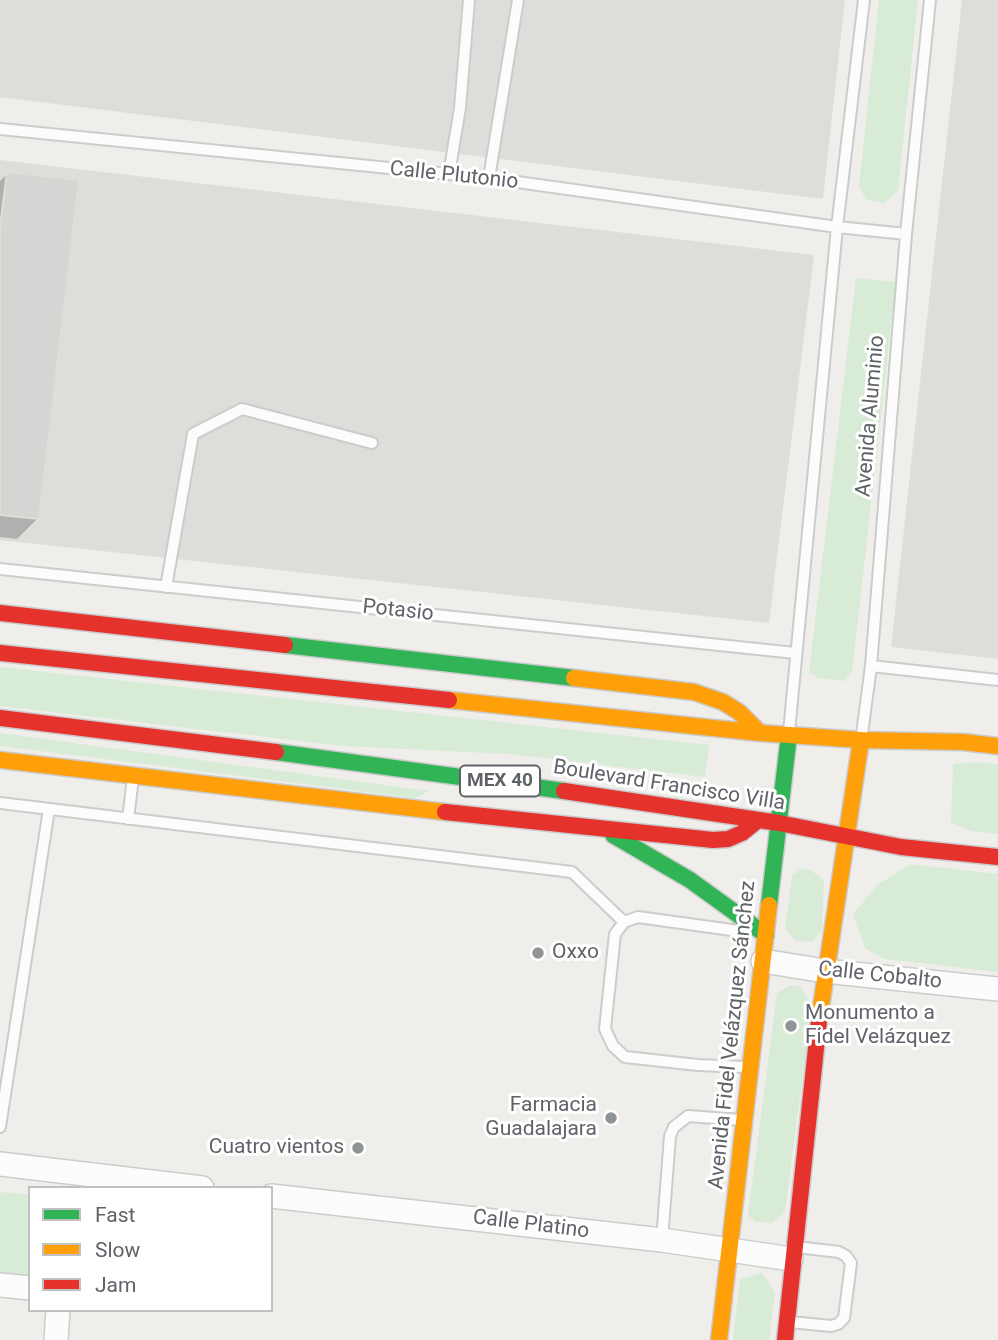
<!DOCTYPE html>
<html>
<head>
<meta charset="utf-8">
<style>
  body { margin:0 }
  #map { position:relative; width:998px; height:1340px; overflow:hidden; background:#efeeea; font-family:Roboto,sans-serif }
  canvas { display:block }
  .legend { position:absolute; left:28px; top:1186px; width:245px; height:126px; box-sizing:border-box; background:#fff; border:2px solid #bfc1c3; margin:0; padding:9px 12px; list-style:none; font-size:21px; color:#5f6368 }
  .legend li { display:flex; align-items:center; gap:14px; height:35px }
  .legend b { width:35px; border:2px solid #bfc1c3 }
</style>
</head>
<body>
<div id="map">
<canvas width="998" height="1340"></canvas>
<ul class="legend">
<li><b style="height:9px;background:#30b455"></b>Fast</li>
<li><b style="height:9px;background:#ff9f0a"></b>Slow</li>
<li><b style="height:9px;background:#e5322d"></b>Jam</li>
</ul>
</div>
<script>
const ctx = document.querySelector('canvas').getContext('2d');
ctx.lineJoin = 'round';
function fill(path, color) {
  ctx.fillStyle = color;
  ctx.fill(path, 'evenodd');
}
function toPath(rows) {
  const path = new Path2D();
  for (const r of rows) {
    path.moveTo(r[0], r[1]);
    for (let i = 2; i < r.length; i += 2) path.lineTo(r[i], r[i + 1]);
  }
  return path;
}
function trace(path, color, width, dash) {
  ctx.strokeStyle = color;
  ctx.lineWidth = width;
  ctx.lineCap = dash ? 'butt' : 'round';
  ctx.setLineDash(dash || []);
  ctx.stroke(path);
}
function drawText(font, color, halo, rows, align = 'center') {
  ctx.font = font + ' Roboto,sans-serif';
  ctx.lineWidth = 6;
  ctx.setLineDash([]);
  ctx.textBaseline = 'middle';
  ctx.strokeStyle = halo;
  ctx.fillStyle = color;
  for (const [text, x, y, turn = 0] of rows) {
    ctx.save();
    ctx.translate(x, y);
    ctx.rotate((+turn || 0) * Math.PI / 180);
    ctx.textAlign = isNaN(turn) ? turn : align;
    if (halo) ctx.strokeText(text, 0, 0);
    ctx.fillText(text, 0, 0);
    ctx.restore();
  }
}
fill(toPath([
  [0,0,845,0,823,199,0,97],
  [962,0,998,0,998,659,891,647],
  [0,160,814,255,769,623,0,540]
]), '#dfddda');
fill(toPath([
  [879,0,918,0,898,191,884,203,866,200,859,185],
  [856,278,896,282,852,673,843,681,818,678,809,672],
  [0,667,709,745,705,777,509,754,343,746,0,706],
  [0,733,429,791,415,798,0,746],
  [977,762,998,764,998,834,971,831,951,823,953,764],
  [910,864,998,874,998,972,884,959,865,948,853,915,876,886],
  [802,868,812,871,824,880,822,931,812,942,795,940,785,928,792,876],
  [791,985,801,987,812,1006,785,1211,772,1223,756,1222,748,1215,777,993],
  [0,1192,30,1195,30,1276,0,1273],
  [762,1273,775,1292,769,1340,733,1340,740,1279]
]), '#d8ebd6');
fill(toPath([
  [7,174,37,519,17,539,0,537,0,181]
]), '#0003');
const building = toPath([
  [7,172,79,180,39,519,0,515,0,227,7,172]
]);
fill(building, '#d6d5d3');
trace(building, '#deddd9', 2);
const lane = toPath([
  [0,129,489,178,837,227,906,234],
  [449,174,460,108,469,0],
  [489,178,518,0],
  [0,569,795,653],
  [166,587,193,434,242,409,372,443],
  [871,666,998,680],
  [789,732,837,227,864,0],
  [862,734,871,666,906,234,930,0],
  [0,803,572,872,624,922],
  [128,819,133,778],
  [746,932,638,917,624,922,615,934,605,1029,613,1046,625,1057,698,1065,746,1067],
  [0,1127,49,809],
  [662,1240,670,1136,674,1127,688,1116,742,1120],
  [790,1322,831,1326,838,1324,844,1318,851,1263,846,1256,839,1252,797,1247]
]);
const street = toPath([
  [763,961,825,971,998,989],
  [0,1164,202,1188],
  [271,1196,662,1240,791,1259],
  [0,1285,30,1288],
  [56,1340,58,1310]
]);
const fast = toPath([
  [285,645,574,678],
  [276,752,564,791],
  [613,835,690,880,766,935],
  [769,905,789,735]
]);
const slow = toPath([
  [574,678,694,692,723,702,739,712,760,733],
  [449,700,760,733,861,740,963,742,998,746],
  [0,760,445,812],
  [819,1020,861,740],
  [719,1340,769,905]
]);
const jam = toPath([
  [0,613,285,645],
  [0,653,449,700],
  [0,718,276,752],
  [564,791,779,823,901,847,998,857],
  [445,812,713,840,728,839,742,833,758,820],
  [785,1340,819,1020]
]);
trace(lane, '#cbcccc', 14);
trace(street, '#cbcccc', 26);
trace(fast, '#cacacb', 19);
trace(slow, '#cacacb', 19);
trace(jam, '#cacacb', 19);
trace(lane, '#fdfcfc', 10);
trace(street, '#fdfcfc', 23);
trace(fast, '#30b455', 16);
trace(slow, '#ff9f0a', 16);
trace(jam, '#e5322d', 16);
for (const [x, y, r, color] of [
  [538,953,7,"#919496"],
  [791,1026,7,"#919496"],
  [611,1118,7,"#919496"],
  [358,1148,7,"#919496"]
]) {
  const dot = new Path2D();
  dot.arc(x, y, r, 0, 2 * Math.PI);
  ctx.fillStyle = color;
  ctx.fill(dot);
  trace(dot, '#fff', 2.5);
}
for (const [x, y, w] of [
  [500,781,80]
]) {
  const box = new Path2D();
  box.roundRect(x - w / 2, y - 15.5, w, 31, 5);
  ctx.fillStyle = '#fff';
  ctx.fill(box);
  trace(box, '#5f6368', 2);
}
drawText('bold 19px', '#5f6368', null, [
  ["MEX 40",500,781]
]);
drawText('21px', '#5f6368', '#fff', [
  ["Calle Plutonio",454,176,6],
  ["Avenida Aluminio",871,416,-85],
  ["Potasio",398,611,6],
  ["Boulevard Francisco Villa",669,786,9],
  ["Calle Cobalto",880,976,6],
  ["Avenida Fidel Velázquez Sánchez",733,1035,-84],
  ["Calle Platino",531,1225,7]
]);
drawText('21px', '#5f6368', '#fff', [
  ["Oxxo",552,953],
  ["Monumento a",805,1014],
  ["Fidel Velázquez",805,1038],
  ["Farmacia",597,1106,"right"],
  ["Guadalajara",597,1130,"right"],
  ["Cuatro vientos",344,1148,"right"]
], 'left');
</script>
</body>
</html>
